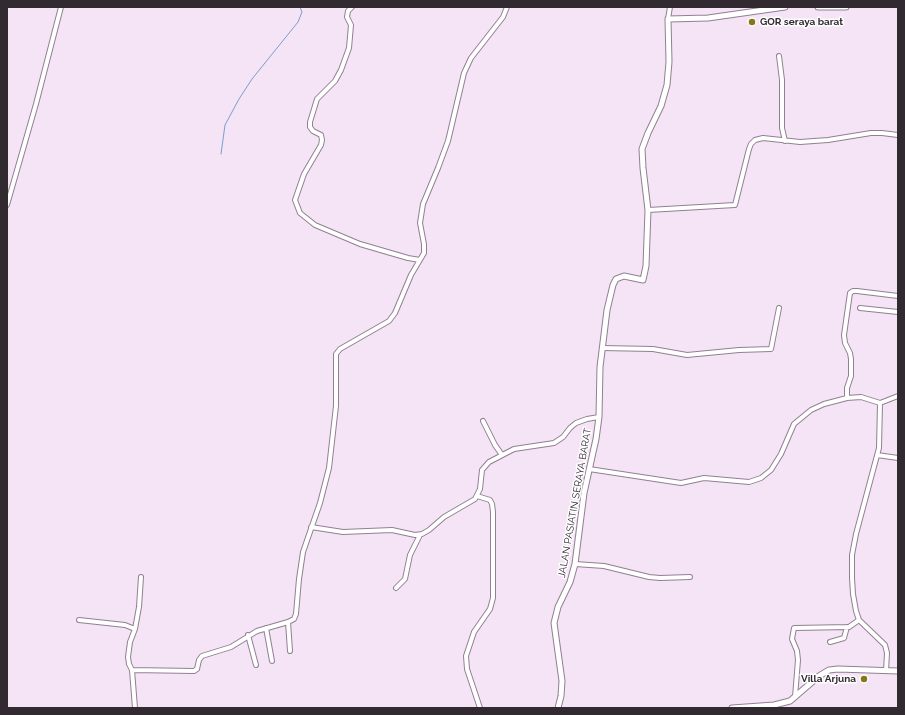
<!DOCTYPE html>
<html>
<head>
<meta charset="utf-8">
<style>
  body { margin:0 }
  #map { position:relative; width:905px; height:715px; overflow:hidden; background:#f5e4f6; font-family:Raleway,sans-serif }
  canvas { display:block }
  .frame { position:absolute; inset:0; border:8px solid #312b31; pointer-events:none }
</style>
</head>
<body>
<div id="map">
<canvas width="905" height="715"></canvas>
<div class="frame"></div>
</div>
<script>
const ctx = document.querySelector('canvas').getContext('2d');
ctx.lineJoin = 'round';
function toPath(rows) {
  const path = new Path2D();
  for (const r of rows) {
    path.moveTo(r[0], r[1]);
    for (let i = 2; i < r.length; i += 2) path.lineTo(r[i], r[i + 1]);
  }
  return path;
}
function trace(path, color, width, dash) {
  ctx.strokeStyle = color;
  ctx.lineWidth = width;
  ctx.lineCap = dash ? 'butt' : 'round';
  ctx.setLineDash(dash || []);
  ctx.stroke(path);
}
function drawText(font, color, halo, rows, align = 'center') {
  ctx.font = font + ' Raleway,sans-serif';
  ctx.lineWidth = 3;
  ctx.setLineDash([]);
  ctx.textBaseline = 'middle';
  ctx.strokeStyle = halo;
  ctx.fillStyle = color;
  for (const [text, x, y, turn = 0] of rows) {
    ctx.save();
    ctx.translate(x, y);
    ctx.rotate((+turn || 0) * Math.PI / 180);
    ctx.textAlign = isNaN(turn) ? turn : align;
    if (halo) ctx.strokeText(text, 0, 0);
    ctx.fillText(text, 0, 0);
    ctx.restore();
  }
}
trace(toPath([
  [221,154,225,125,239,99,252,79,298,22,302,12,300,7]
]), '#7b9dcb', 1);
const minor = toPath([
  [352,7,348,11,347,17,351,25,349,48,341,70,335,81,317,99,310,122,310,127,313,131,321,135,322,140,321,145,304,174,295,200,300,213,315,225,360,244,408,258,420,260],
  [668,19,670,7],
  [779,56,782,80,782,128,785,141],
  [7,205,36,104,61,7],
  [648,210,735,205,749,149,751,144,755,140,763,138,800,142,828,140,871,133,882,133,898,135],
  [860,308,898,312],
  [602,348,653,349,687,355,739,350,771,349,779,308],
  [847,398,847,388,851,376,851,359,850,353,845,343,844,335,850,293,853,291,857,291,898,296],
  [880,403,879,448,856,534,852,555,852,578,853,594,856,611,859,620,885,645,887,653,886,671],
  [483,421,495,445,502,455],
  [877,455,898,458],
  [589,469,681,483,704,478,749,482,761,478,771,470,781,454,794,424,811,410,824,404,847,398,861,397,880,403,898,396],
  [477,496,490,500,492,504,493,512,493,598,490,609,474,632,466,656,467,669,480,708],
  [311,527,343,532,392,530,415,535,422,534,429,530,444,517,475,499,480,489,482,470,489,462,514,449,554,443,563,437,570,428,576,423,587,419,599,417],
  [575,564,604,566,649,577,660,578,690,577],
  [396,588,405,579,410,555,420,535],
  [79,620,125,625,135,629],
  [288,622,290,651],
  [266,628,272,661],
  [248,635,256,665],
  [830,642,844,638,847,627],
  [132,670,194,671,197,669,199,660,202,656,231,647,257,631,288,622,294,619,296,614,299,579,303,552,320,503,329,468,336,406,336,354,340,349,389,321,395,313,411,275,424,253,424,244,420,223,423,204,438,168,448,141,464,73,471,58,503,17,507,7],
  [795,697,798,660,797,651,792,639,794,628,849,627,859,620],
  [135,708,132,670,129,664,128,657,130,642,135,629,139,607,141,577]
]);
const tertiary = toPath([
  [818,7,846,7],
  [558,708,561,696,562,681,554,623,558,607,570,582,575,564,584,493,596,439,599,417,600,367,607,310,613,285,616,279,624,276,643,280,646,266,648,210,643,168,642,149,648,133,661,106,667,85,669,62,668,19,708,18,785,7],
  [732,708,774,705,790,701,819,676,829,670,838,669,898,671]
]);
trace(minor, '#908091', 6);
trace(tertiary, '#908091', 7);
trace(minor, '#fff', 4);
trace(tertiary, '#fff', 5);
for (const [x, y, r, color] of [
  [752,22,4,"#89761a"],
  [864,679,4,"#89761a"]
]) {
  const dot = new Path2D();
  dot.arc(x, y, r, 0, 2 * Math.PI);
  ctx.fillStyle = color;
  ctx.fill(dot);
  trace(dot, '#fff', 1.5);
}
drawText('bold 10px', '#312b31', '#fff', [
  ["GOR seraya barat",760,22],
  ["Villa Arjuna",856,679,"right"]
], 'left');
drawText('10px', '#312b31', '#fff', [
  ["JALAN PASIATIN SERAYA BARAT",575,503,-80]
]);
</script>
</body>
</html>
